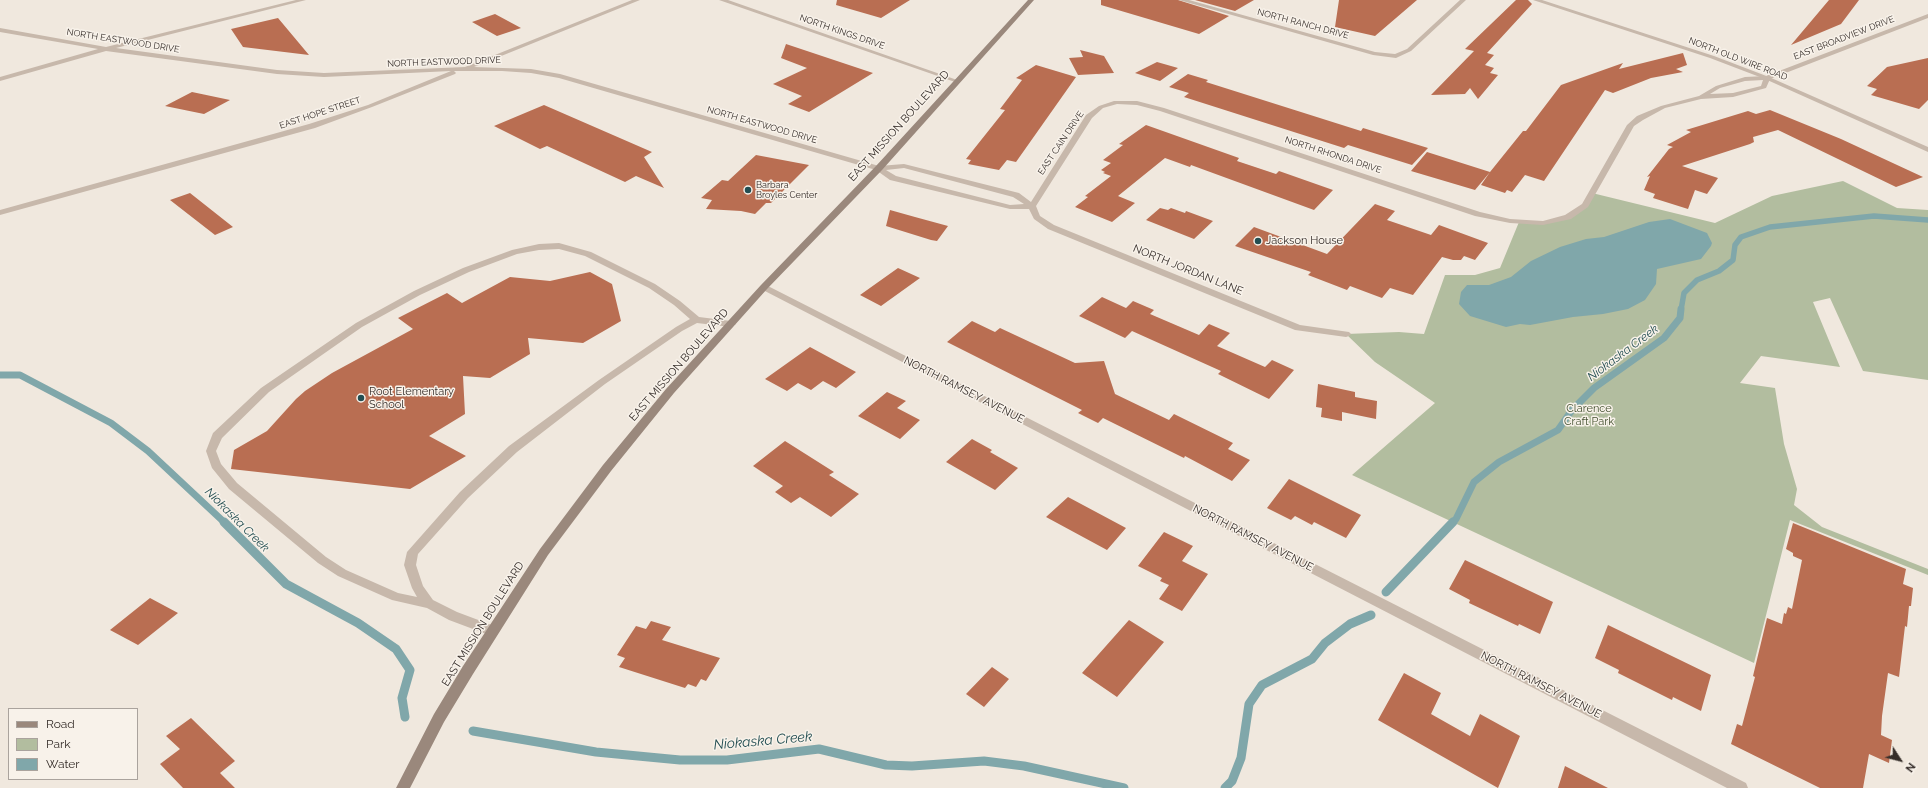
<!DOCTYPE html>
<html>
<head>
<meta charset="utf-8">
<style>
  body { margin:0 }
  #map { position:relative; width:1928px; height:788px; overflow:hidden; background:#f0e8de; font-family:Raleway,sans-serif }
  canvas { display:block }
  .legend { position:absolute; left:8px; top:708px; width:130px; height:72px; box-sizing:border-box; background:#f8f2ea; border:1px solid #aaa39d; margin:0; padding:5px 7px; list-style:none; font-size:12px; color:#352d29 }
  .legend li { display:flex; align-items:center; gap:8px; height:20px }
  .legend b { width:20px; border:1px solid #aaa39d }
  .north { position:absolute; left:1880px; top:740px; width:40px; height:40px; -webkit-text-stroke:3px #f8f2ea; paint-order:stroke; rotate:126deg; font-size:11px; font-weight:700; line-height:16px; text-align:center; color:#352d29 }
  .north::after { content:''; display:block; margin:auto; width:14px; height:18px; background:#352d29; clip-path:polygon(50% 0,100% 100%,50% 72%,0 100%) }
</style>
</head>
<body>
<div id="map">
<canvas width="1928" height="788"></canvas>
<ul class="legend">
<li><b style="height:5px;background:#9a887c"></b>Road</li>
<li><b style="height:11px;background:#b2bd9f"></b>Park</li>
<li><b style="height:11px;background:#80a7aa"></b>Water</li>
</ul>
<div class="north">N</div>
</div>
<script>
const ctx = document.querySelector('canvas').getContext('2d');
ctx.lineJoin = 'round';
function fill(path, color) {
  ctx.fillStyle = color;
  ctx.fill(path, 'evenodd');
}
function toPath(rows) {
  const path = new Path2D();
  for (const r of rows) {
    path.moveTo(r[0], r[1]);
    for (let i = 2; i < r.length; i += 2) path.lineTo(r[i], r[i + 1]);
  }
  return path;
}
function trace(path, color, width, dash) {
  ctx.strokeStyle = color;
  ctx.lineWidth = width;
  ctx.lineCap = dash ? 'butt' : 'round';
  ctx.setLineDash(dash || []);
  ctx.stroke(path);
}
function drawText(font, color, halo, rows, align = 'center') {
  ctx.font = font + ' Raleway,sans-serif';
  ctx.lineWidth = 3;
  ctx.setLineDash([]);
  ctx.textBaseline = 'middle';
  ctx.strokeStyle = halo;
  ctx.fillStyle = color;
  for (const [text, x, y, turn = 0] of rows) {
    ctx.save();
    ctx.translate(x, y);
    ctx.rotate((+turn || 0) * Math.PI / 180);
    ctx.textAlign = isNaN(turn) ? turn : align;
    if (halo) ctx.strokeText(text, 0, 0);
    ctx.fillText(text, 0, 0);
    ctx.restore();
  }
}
fill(toPath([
  [1843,181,1897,208,1928,210,1928,380,1863,371,1830,298,1813,302,1840,367,1761,356,1740,383,1775,388,1784,444,1797,489,1794,505,1822,527,1928,569,1928,575,1790,520,1754,663,1352,475,1435,403,1375,362,1346,334,1399,332,1424,334,1445,275,1475,275,1500,268,1519,222,1543,223,1568,217,1585,205,1592,193,1715,223,1772,196]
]), '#b2bd9f');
fill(toPath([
  [1670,219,1707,233,1712,243,1711,246,1701,259,1657,269,1656,284,1645,300,1628,309,1603,314,1573,317,1530,325,1520,324,1506,327,1470,316,1459,304,1461,292,1467,285,1489,285,1511,277,1531,261,1560,247,1586,239,1604,237,1649,222]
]), '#80a7aa');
trace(toPath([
  [1681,310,1684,293,1697,280,1719,271,1733,260,1735,245,1741,237,1770,227,1874,216,1928,220]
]), '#80a7aa', 5.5);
trace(toPath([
  [0,375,20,375,111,423,148,451,225,523],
  [1452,523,1456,519,1474,482,1499,462,1558,430,1572,410,1594,388,1664,338,1680,318,1681,309]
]), '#80a7aa', 7);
trace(toPath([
  [224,522,286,584,358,623,396,649,410,670,402,698,405,717],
  [1386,592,1453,522],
  [473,731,596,752,680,760,727,760,819,749,886,765,912,766,984,761,1024,766,1124,788],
  [1225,788,1232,781,1241,758,1249,704,1262,685,1312,659,1325,643,1350,624,1371,615]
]), '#80a7aa', 9);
fill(toPath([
  [837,0,910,0,881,18,836,5],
  [1101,0,1178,0,1229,16,1199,34,1101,5],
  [1195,0,1254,0,1235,11],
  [1339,0,1417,0,1375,36,1335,27],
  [1516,0,1528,0,1532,4,1487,53,1494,55,1485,65,1494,68,1490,73,1498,75,1478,99,1470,88,1465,94,1431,95,1474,51,1465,49],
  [1829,0,1859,0,1841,24,1791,45],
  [495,14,521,28,497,36,472,22],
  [278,18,309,55,243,47,231,29],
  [786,44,873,73,809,112,788,104,802,96,773,84,807,68,781,58],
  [1080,50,1104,56,1114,73,1078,75,1069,58,1083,57],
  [1683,53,1687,65,1676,69,1683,72,1651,78,1613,93,1605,90,1544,181,1525,175,1512,192,1507,190,1505,193,1481,185,1490,172,1475,190,1411,171,1427,152,1490,172,1523,131,1526,131,1561,85,1623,63,1619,69],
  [1928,58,1928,100,1919,109,1871,95,1877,89,1867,86,1887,67],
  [1157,62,1178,68,1160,81,1135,73],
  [1036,65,1076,77,1016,162,1007,160,999,170,968,164,971,160,966,159,1005,110,1000,109,1022,80,1016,78],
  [1188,74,1208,80,1206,82,1361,131,1363,128,1428,148,1412,165,1348,145,1344,148,1184,97,1189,93,1169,87],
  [192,92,230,100,204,114,165,106],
  [544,105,652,152,644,157,664,188,636,176,625,182,547,146,540,149,494,126],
  [1770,110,1841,139,1923,177,1896,187,1778,130,1753,137,1754,142,1750,144,1682,166,1718,178,1707,194,1695,190,1688,209,1653,198,1655,194,1644,190,1650,176,1647,177,1669,149,1673,147,1667,145,1691,132,1686,130,1748,111,1756,114],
  [1146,125,1239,158,1237,161,1276,174,1279,171,1333,190,1314,210,1191,165,1190,167,1165,158,1118,196,1135,203,1112,222,1075,207,1088,197,1085,196,1111,176,1103,173,1105,172,1101,170,1111,163,1103,160,1123,145,1119,144],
  [756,155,809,165,771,203,766,203,755,214,741,211,706,209,712,200,701,198,722,180,728,181],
  [190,193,233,227,215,235,170,200],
  [1375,204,1395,211,1387,220,1431,235,1439,225,1488,243,1475,260,1464,256,1461,260,1453,260,1442,257,1413,295,1390,288,1382,298,1350,286,1347,290,1308,275,1311,272,1235,246,1254,227,1327,254],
  [1160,208,1168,210,1171,208,1185,213,1186,211,1213,221,1194,239,1146,220],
  [890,210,915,217,948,226,937,241,931,240,886,226],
  [898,268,920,278,881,306,860,295],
  [590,272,612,284,621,321,583,343,528,338,530,354,490,378,463,376,465,414,429,436,466,456,410,489,231,469,234,450,267,431,296,399,305,391,332,373,413,329,398,318,447,293,462,303,510,277,550,281],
  [1102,297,1126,308,1133,301,1154,310,1150,314,1199,335,1209,324,1230,333,1217,346,1265,367,1272,360,1294,370,1269,399,1218,374,1221,371,1132,331,1125,338,1079,316],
  [972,321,995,332,1000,328,1075,363,1104,361,1115,394,1169,420,1174,414,1233,443,1228,449,1250,460,1232,481,1185,456,1184,458,1103,418,1098,423,1078,413,1082,410,947,342],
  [810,347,856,372,836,388,823,381,811,390,798,383,787,391,765,379],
  [1318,384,1355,392,1355,397,1377,401,1376,419,1342,412,1342,421,1321,417,1322,408,1316,407],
  [887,392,906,401,897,408,920,420,900,439,858,416],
  [972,439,992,450,990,452,1018,468,995,490,946,462],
  [785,441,834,472,829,475,859,494,831,517,800,497,791,503,775,492,783,486,753,466],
  [1289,479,1361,515,1346,538,1314,522,1312,525,1295,516,1291,520,1267,508],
  [1068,497,1126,528,1107,550,1046,517],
  [1793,523,1906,569,1903,584,1913,588,1911,606,1909,606,1907,627,1905,626,1899,677,1888,673,1882,716,1881,735,1892,740,1889,763,1869,754,1863,788,1820,788,1731,744,1737,724,1742,726,1755,677,1753,676,1767,618,1782,624,1784,613,1786,614,1788,607,1792,609,1802,560,1793,556,1793,553,1786,549],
  [1164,532,1193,546,1182,561,1208,574,1182,611,1159,599,1169,585,1160,581,1162,578,1138,566],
  [1465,560,1553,602,1540,634,1519,624,1518,626,1469,603,1470,600,1449,589],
  [150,598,178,613,138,645,110,630],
  [1129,620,1164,642,1117,697,1082,673],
  [651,621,671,627,662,640,720,658,706,681,701,679,696,687,688,684,685,688,619,667,625,658,617,655,636,626,646,629],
  [1608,625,1711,675,1701,711,1673,697,1672,700,1618,673,1619,670,1595,658],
  [992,667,1009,679,984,707,966,694],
  [1404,673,1441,693,1431,714,1470,736,1480,714,1520,736,1498,788,1378,720],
  [191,718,235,761,220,773,235,788,183,788,160,764,180,749,166,736],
  [1565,766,1608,788,1558,788]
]), '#b96e52');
fill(toPath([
  [559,243,591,252,655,284,680,301,699,317,731,321,736,324,731,327,697,323,682,331,605,384,517,452,468,498,418,554,416,565,423,586,433,600,457,612,497,627,499,631,497,635,493,636,489,635,449,620,427,608,392,600,338,576,318,563,229,489,212,468,206,451,213,433,261,388,356,323,414,291,463,268,512,250,539,244,559,243],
  [559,249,585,256,649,288,674,305,690,319,676,327,599,380,509,446,460,492,407,552,404,565,412,588,417,597,398,593,346,570,326,557,237,483,221,464,216,451,222,438,269,392,362,327,420,295,469,272,517,254,539,250,559,249]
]), '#c7b8ab');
fill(toPath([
  [296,0,306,0,116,48,277,70,324,73,465,67,632,0,640,0,474,67,531,69,560,74,879,166,904,164,1019,193,1031,202,1086,115,1099,106,1114,101,1137,101,1164,108,1480,212,1510,219,1543,221,1565,215,1582,204,1627,125,1637,116,1661,106,1699,96,1716,86,1745,77,1766,76,1928,14,1928,18,1770,79,1766,88,1733,97,1701,99,1665,108,1643,120,1634,126,1588,207,1571,219,1543,225,1510,223,1475,216,1160,111,1137,105,1117,104,1103,108,1092,118,1036,206,1040,216,1054,225,1300,325,1349,332,1351,334,1349,336,1346,337,1295,330,1048,229,1034,219,1029,209,1010,209,890,180,876,170,559,78,531,73,502,71,454,71,456,73,455,74,372,107,315,128,0,215,0,210,309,124,368,105,451,71,324,77,277,74,106,51,0,81,0,77,98,49,0,32,0,28,106,47,296,0],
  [1763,80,1761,86,1733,93,1710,94,1720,88,1745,81,1763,80],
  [904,168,1013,197,1024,204,1010,205,896,176,886,170,904,168],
  [719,0,728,0,960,81,955,82,719,0],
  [1179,0,1189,0,1375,52,1395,54,1407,49,1460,0,1466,0,1411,51,1396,58,1373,55,1179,0],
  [764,284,1746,783,1748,788,1727,788,761,289,760,287,764,284]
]), '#c7b8ab');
fill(toPath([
  [1533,0,1542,0,1714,56,1769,77,1928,147,1928,152,1765,79,1710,58,1533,0]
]), '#c7b8ab');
fill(toPath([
  [1028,0,1034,0,882,170,767,289,674,393,611,471,548,555,473,674,444,722,410,788,396,788,434,714,463,666,540,549,603,465,666,389,761,285,876,166,1028,0]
]), '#9a887c');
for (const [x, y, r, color] of [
  [748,190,4,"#234e52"],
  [1258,241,4,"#234e52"],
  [361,398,4,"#234e52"]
]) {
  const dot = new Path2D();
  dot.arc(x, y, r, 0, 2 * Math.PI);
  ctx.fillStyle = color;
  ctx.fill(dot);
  trace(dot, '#f8f2ea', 1.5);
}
drawText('9px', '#352d29', '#f8f2ea', [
  ["NORTH RANCH DRIVE",1303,24,15],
  ["NORTH KINGS DRIVE",842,32,19],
  ["EAST BROADVIEW DRIVE",1844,38,-21],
  ["NORTH EASTWOOD DRIVE",123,41,9],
  ["NORTH OLD WIRE ROAD",1738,59,21],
  ["NORTH EASTWOOD DRIVE",444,62,-2],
  ["EAST HOPE STREET",320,113,-18],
  ["NORTH EASTWOOD DRIVE",762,125,16],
  ["EAST CAIN DRIVE",1061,143,-56],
  ["NORTH RHONDA DRIVE",1333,155,18]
]);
drawText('9px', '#352d29', '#f8f2ea', [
  ["Barbara",756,185],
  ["Broyles Center",756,195]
], 'left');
drawText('11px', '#352d29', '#f8f2ea', [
  ["EAST MISSION BOULEVARD",899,126,-48],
  ["NORTH JORDAN LANE",1188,270,22],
  ["EAST MISSION BOULEVARD",679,365,-49],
  ["NORTH RAMSEY AVENUE",964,390,27],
  ["NORTH RAMSEY AVENUE",1253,538,27],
  ["EAST MISSION BOULEVARD",483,624,-58],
  ["NORTH RAMSEY AVENUE",1541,685,27]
]);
drawText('11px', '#352d29', '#f8f2ea', [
  ["Jackson House",1266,241],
  ["Root Elementary",369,392],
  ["School",369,405]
], 'left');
drawText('11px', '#445130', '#f8f2ea', [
  ["Clarence",1589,409],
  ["Craft Park",1589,422]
]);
drawText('italic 12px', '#234e52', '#f8f2ea', [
  ["Niokaska Creek",1623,353,-37],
  ["Niokaska Creek",237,520,45]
]);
drawText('italic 14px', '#234e52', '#f8f2ea', [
  ["Niokaska Creek",763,741,-5]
]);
</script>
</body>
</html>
